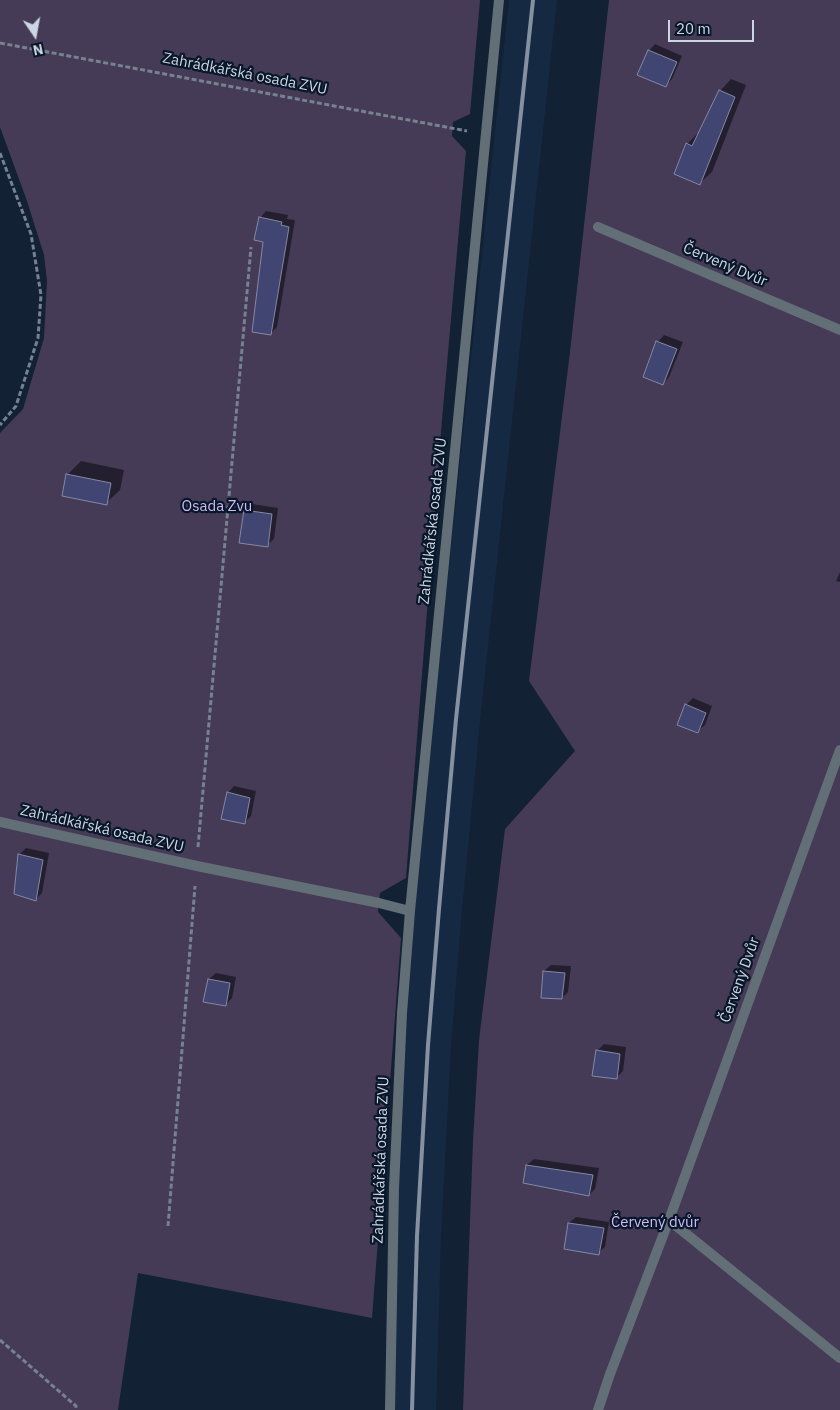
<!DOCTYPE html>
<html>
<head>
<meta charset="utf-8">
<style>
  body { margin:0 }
  #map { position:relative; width:840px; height:1410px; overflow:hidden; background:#122134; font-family:"IBM Plex Sans",sans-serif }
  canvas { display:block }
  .north { position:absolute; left:10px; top:10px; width:50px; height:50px; -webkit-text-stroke:4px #09172a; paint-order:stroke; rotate:168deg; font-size:14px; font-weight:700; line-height:20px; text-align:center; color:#ccd5e3 }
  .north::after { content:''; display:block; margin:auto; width:18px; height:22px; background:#ccd5e3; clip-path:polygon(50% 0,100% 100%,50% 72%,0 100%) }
  .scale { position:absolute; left:668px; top:20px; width:86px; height:22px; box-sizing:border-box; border:2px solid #ccd5e3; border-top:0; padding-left:6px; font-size:15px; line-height:18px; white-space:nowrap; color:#ccd5e3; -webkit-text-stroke:4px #09172a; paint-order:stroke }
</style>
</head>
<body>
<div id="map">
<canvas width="840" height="1410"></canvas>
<div class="north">N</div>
<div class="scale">20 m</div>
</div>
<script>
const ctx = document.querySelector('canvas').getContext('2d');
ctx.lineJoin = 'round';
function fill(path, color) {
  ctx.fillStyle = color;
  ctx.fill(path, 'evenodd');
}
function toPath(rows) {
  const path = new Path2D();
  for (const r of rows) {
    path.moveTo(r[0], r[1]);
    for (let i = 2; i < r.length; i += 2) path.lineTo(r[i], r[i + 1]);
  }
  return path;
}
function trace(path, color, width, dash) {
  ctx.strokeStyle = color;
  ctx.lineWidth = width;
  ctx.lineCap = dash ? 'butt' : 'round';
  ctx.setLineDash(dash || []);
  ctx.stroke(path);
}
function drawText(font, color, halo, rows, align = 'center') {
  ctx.font = font + ' "IBM Plex Sans",sans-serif';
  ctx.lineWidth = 4.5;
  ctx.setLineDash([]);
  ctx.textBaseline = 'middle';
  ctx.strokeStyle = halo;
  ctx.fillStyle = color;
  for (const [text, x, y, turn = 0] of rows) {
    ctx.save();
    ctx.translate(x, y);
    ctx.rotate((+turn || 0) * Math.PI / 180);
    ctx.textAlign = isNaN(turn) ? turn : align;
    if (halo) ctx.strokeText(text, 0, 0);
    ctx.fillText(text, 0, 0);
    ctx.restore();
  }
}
fill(toPath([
  [509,0,557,0,480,721,462,911,451,1046,441,1238,436,1410,389,1410,404,1043,415,907,433,717]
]), '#162942');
fill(toPath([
  [0,0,480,0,470,114,453,122,452,136,466,151,442,420,406,878,380,893,378,912,401,938,372,1318,138,1273,118,1410,0,1410,0,433,23,409,44,338,47,281,44,255,27,201,0,127],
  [609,0,840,0,840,1410,463,1410,473,1141,479,1040,505,829,575,751,529,681,570,352]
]), '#453b56');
fill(toPath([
  [655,44,682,56,672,79,666,86,649,51],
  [731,79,746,85,712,172,700,183,687,144,698,133,700,133,720,91],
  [266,211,288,215,287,219,295,220,277,327,270,334,264,241,260,218],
  [664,335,683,342,669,377,663,384,658,342],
  [81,461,124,470,120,490,106,503,64,495,68,474],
  [252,504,278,508,274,539,267,545,245,510],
  [840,572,840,582,836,581],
  [693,698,712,706,705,725,698,731,686,705],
  [234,786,256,791,251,816,244,823,228,793],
  [26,848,49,853,42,893,36,899,19,855],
  [551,965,571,966,568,992,562,998,544,971],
  [216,973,236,977,232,998,225,1005,205,1001,209,979],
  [604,1044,626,1047,623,1071,617,1077,597,1051],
  [534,1159,599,1168,595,1189,589,1195,524,1182,527,1165],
  [576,1217,609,1222,605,1247,598,1253,569,1223]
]), '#0007');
const building = toPath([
  [648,50,677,62,666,87,637,75,648,50],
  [719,90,735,97,700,185,674,174,686,143,692,146,719,90],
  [259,217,282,222,281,225,289,227,271,335,252,332,263,242,254,240,259,217],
  [656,341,677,349,663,385,643,377,656,341],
  [66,474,111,483,107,505,62,496,66,474],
  [244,510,272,514,268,547,239,543,244,510],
  [685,704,706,713,698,733,677,725,685,704],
  [227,792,250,798,245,824,221,819,227,792],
  [18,854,43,860,36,901,14,894,18,854],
  [543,971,565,973,562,999,541,998,543,971],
  [208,979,230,983,226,1006,203,1002,208,979],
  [596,1050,620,1054,617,1079,592,1076,596,1050],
  [526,1165,593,1175,589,1196,523,1183,526,1165],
  [568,1223,604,1228,599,1255,564,1249,568,1223]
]);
fill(building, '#414572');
trace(building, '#8488a5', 1);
trace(toPath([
  [0,43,467,131],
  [0,153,31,234,41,295,38,338,16,406,0,425],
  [198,847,251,247],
  [168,1226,195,886],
  [0,1340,76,1406,76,1410]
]), '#768192', 3, [5, 2.5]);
trace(toPath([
  [598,227,840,330],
  [0,822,197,866,379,903,410,911],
  [669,1220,840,1358],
  [390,1410,394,1188,402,1013,410,911,499,0],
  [598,1410,610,1374,669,1220,840,750]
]), '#636f76', 10);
trace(toPath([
  [412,1410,417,1236,428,1045,439,909,456,719,533,0]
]), '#8591a1', 4);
drawText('15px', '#ccd5e3', '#09172a', [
  ["Zahrádkářská osada ZVU",245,74,11],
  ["Červený Dvůr",725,265,23],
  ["Zahrádkářská osada ZVU",433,521,-84],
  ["Zahrádkářská osada ZVU",102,829,13],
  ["Červený Dvůr",740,980,-70],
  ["Zahrádkářská osada ZVU",381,1160,-88]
]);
drawText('15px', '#d0bbf5', '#09172a', [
  ["Osada Zvu",217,507],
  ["Červený dvůr",655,1223]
]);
</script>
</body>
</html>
